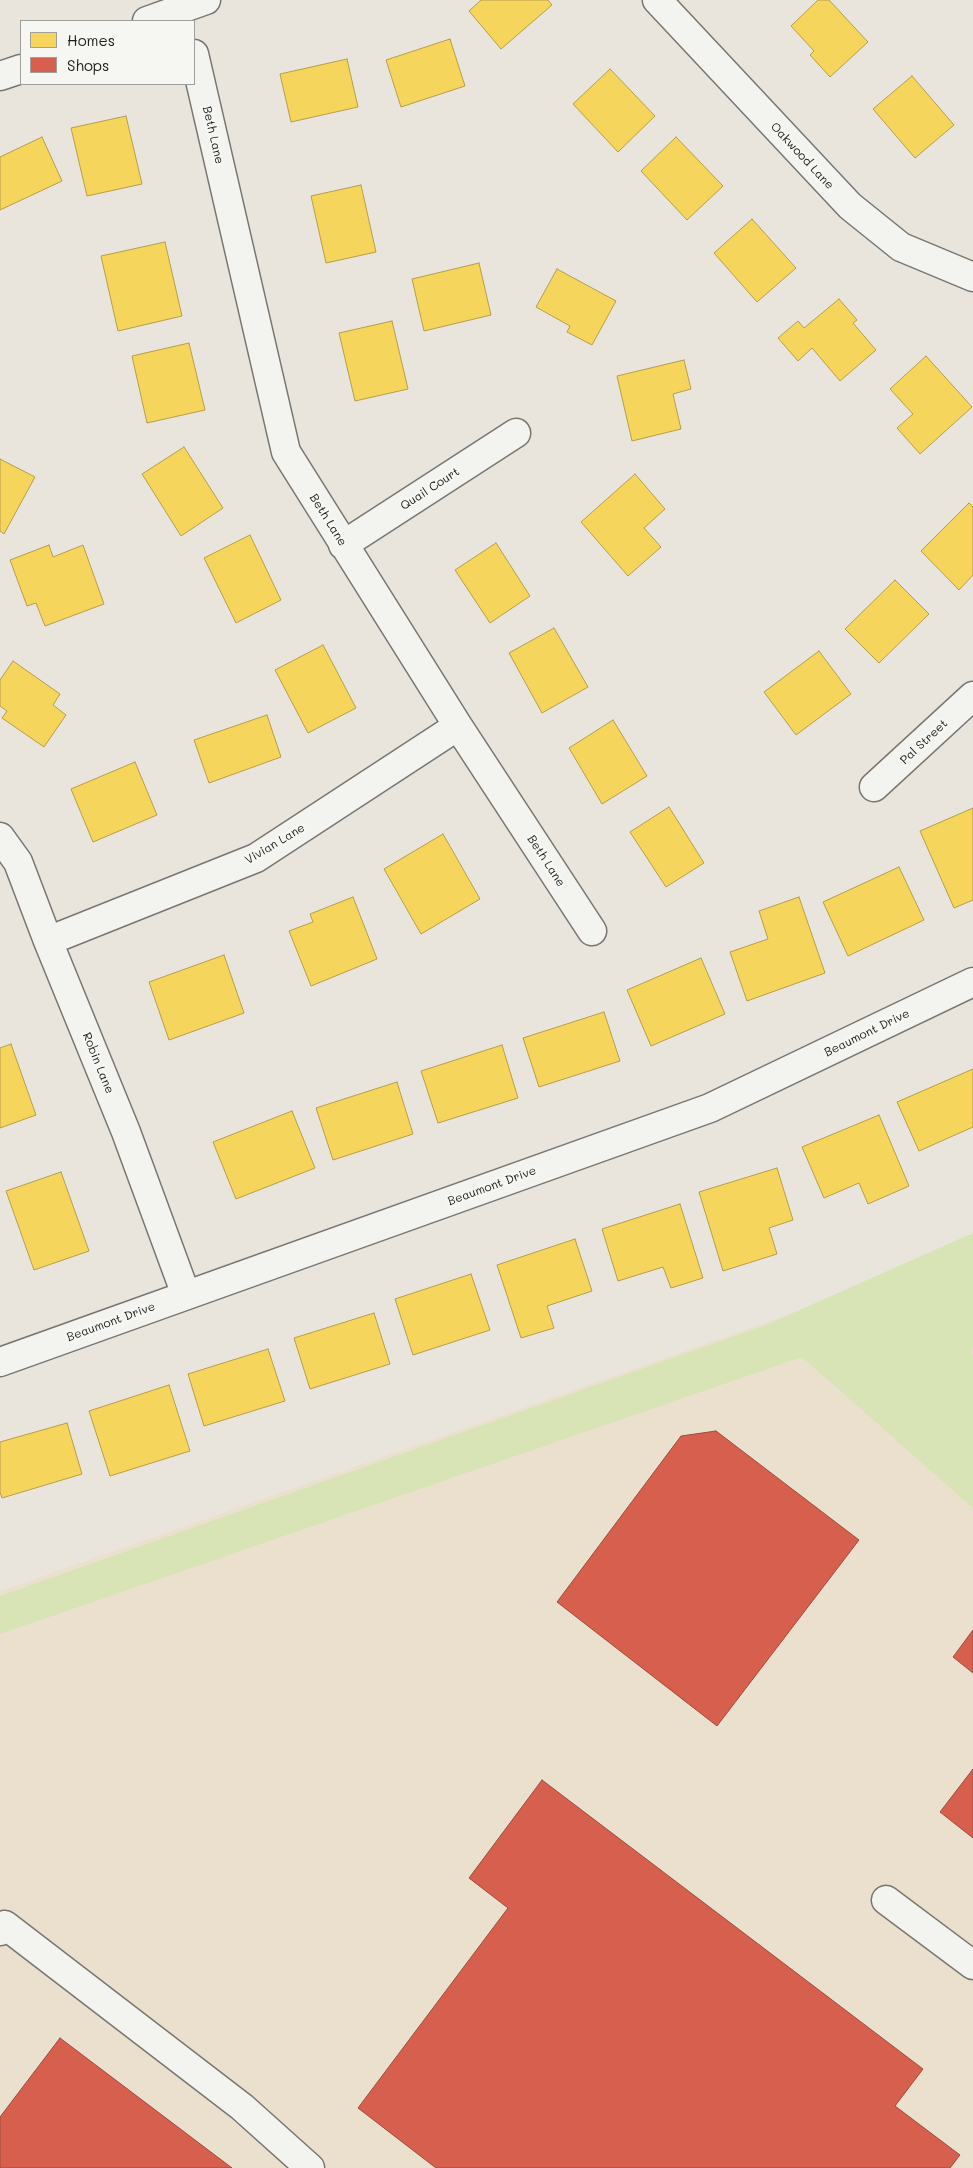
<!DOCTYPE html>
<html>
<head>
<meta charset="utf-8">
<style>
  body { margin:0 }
  #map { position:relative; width:973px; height:2168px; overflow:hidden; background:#eae5dc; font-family:Mali,sans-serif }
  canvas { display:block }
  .legend { position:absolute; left:20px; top:20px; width:175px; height:65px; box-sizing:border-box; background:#f6f6f2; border:1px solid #9f9f9c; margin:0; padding:6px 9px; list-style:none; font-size:15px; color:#1c1c1c }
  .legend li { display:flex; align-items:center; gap:10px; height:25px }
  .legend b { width:25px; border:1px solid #9f9f9c }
</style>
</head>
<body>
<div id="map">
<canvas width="973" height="2168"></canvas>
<ul class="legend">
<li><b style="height:14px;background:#f6d55c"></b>Homes</li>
<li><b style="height:14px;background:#d6604d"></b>Shops</li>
</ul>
</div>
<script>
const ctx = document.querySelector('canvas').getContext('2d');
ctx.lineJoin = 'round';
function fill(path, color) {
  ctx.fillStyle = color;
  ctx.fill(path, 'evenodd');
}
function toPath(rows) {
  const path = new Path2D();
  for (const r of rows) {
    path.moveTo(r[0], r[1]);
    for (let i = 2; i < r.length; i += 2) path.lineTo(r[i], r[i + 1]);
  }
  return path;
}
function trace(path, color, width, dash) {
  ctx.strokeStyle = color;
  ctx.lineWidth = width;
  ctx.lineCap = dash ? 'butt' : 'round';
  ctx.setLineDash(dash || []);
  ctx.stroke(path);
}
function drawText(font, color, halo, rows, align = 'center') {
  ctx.font = font + ' Mali,sans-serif';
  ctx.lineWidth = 5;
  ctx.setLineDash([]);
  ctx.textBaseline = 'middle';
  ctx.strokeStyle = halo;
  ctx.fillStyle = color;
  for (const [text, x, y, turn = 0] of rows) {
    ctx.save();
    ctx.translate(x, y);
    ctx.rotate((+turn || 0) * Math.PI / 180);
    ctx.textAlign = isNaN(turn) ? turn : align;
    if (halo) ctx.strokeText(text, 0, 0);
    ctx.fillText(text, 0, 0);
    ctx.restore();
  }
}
fill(toPath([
  [973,1250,973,2168,0,2168,0,1591]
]), '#ebe0ce');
fill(toPath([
  [973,1233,973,1348,971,1350,973,1356,973,1508,802,1357,0,1634,0,1596,766,1325]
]), '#d8e3b6');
const homes = toPath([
  [481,0,548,0,552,5,501,49,469,11,481,0],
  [818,0,829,0,868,42,830,77,810,55,814,51,791,26,818,0],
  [450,39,465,86,401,107,386,60,450,39],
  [347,59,358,107,291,122,280,74,347,59],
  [610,69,655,116,618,152,573,104,610,69],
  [912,76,954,125,915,158,873,109,912,76],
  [126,116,142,184,87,196,71,128,126,116],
  [42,137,62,181,0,210,0,157,42,137],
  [676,137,723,186,687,220,641,171,676,137],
  [361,185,376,252,326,263,311,196,361,185],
  [752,219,796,268,757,302,714,253,752,219],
  [165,242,182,316,118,331,101,256,165,242],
  [479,263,491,315,424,331,412,279,479,263],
  [557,269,616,301,592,345,567,332,570,326,536,307,557,269],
  [839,299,857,320,853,323,876,350,840,381,812,348,798,361,778,338,798,321,804,328,839,299],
  [392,321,408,389,355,401,339,333,392,321],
  [189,343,205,410,147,423,132,356,189,343],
  [926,356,972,407,920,454,897,428,913,414,890,389,926,356],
  [684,360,691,389,673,394,681,429,632,441,617,376,684,360],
  [184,447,223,508,181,536,142,474,184,447],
  [0,459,35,477,4,534,0,531,0,459],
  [635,474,665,509,644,528,661,547,628,576,581,522,635,474],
  [969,503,973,507,973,575,959,590,921,551,969,503],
  [250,535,281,600,236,623,204,558,250,535],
  [496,543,530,596,490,623,455,570,496,543],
  [49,545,53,557,83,545,104,604,45,626,36,603,27,606,10,560,49,545],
  [895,580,929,614,879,663,845,629,895,580],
  [554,628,588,687,542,713,509,653,554,628],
  [323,645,356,708,308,733,275,670,323,645],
  [819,651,851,694,796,735,764,692,819,651],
  [13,661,60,694,53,705,66,715,44,747,2,718,7,711,0,706,0,680,13,661],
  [267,715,281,757,209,783,194,740,267,715],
  [613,720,647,776,602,804,569,748,613,720],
  [135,762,157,815,93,842,71,789,135,762],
  [669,807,704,863,666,887,630,832,669,807],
  [973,808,973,900,954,908,920,831,973,808],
  [443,834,480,899,421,934,384,869,443,834],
  [899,867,924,920,848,956,823,902,899,867],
  [353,897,377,959,311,986,289,931,313,922,310,914,353,897],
  [799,897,825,973,747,1001,730,952,768,939,759,911,799,897],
  [224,955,244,1013,169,1040,149,982,224,955],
  [701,958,725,1014,651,1046,627,990,701,958],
  [604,1012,620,1061,539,1087,523,1038,604,1012],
  [11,1044,36,1115,0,1128,0,1048,11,1044],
  [502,1045,518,1098,438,1123,421,1071,502,1045],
  [973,1069,973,1127,919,1151,897,1102,973,1069],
  [397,1082,413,1134,333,1160,316,1108,397,1082],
  [292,1111,315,1168,236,1199,213,1142,292,1111],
  [879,1115,909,1186,868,1204,859,1183,824,1198,802,1147,879,1115],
  [777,1168,793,1220,769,1228,777,1254,723,1271,699,1192,777,1168],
  [61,1172,89,1251,34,1270,6,1191,61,1172],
  [680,1204,703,1278,671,1288,663,1267,618,1281,602,1229,680,1204],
  [575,1239,592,1291,547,1306,554,1328,521,1338,497,1265,575,1239],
  [471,1274,490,1330,413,1355,395,1299,471,1274],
  [374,1313,390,1364,310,1389,294,1338,374,1313],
  [268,1349,285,1401,204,1426,188,1374,268,1349],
  [169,1385,190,1451,110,1476,89,1411,169,1385],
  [67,1423,82,1474,2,1498,0,1492,0,1442,67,1423]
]);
fill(homes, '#f6d55c');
trace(homes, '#b59e49', 1);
const shops = toPath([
  [716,1431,859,1540,717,1726,557,1602,681,1436,716,1431],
  [973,1630,973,1673,953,1657,973,1630],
  [973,1769,973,1838,940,1812,973,1769],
  [542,1780,923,2069,895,2106,960,2155,950,2168,436,2168,358,2108,508,1908,469,1878,542,1780],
  [60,2038,232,2168,0,2168,0,2117,60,2038]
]);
fill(shops, '#d6604d');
trace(shops, '#9e4c3e', 1);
const minor = toPath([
  [657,0,850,206,901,247,973,277],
  [147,21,206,0],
  [194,54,286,452,458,726,592,931],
  [0,76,21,69],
  [343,545,516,433],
  [874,787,973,696],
  [0,837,18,862,48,941,126,1132,186,1295],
  [48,941,256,858,458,726],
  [0,1362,710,1108,973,982],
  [886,1900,973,1965],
  [0,1931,5,1925,242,2107,310,2168]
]);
trace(minor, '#797672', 31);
trace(minor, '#f3f3f0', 28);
drawText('12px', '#1c1c1c', '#f6f6f2', [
  ["Beth Lane",213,135,77],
  ["Oakwood Lane",802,156,47],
  ["Quail Court",430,489,-33],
  ["Beth Lane",328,520,58],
  ["Pal Street",924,742,-43],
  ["Vivian Lane",275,844,-31],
  ["Beth Lane",546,861,57],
  ["Beaumont Drive",867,1033,-26],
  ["Robin Lane",98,1063,68],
  ["Beaumont Drive",492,1186,-20],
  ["Beaumont Drive",111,1322,-20]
]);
</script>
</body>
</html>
